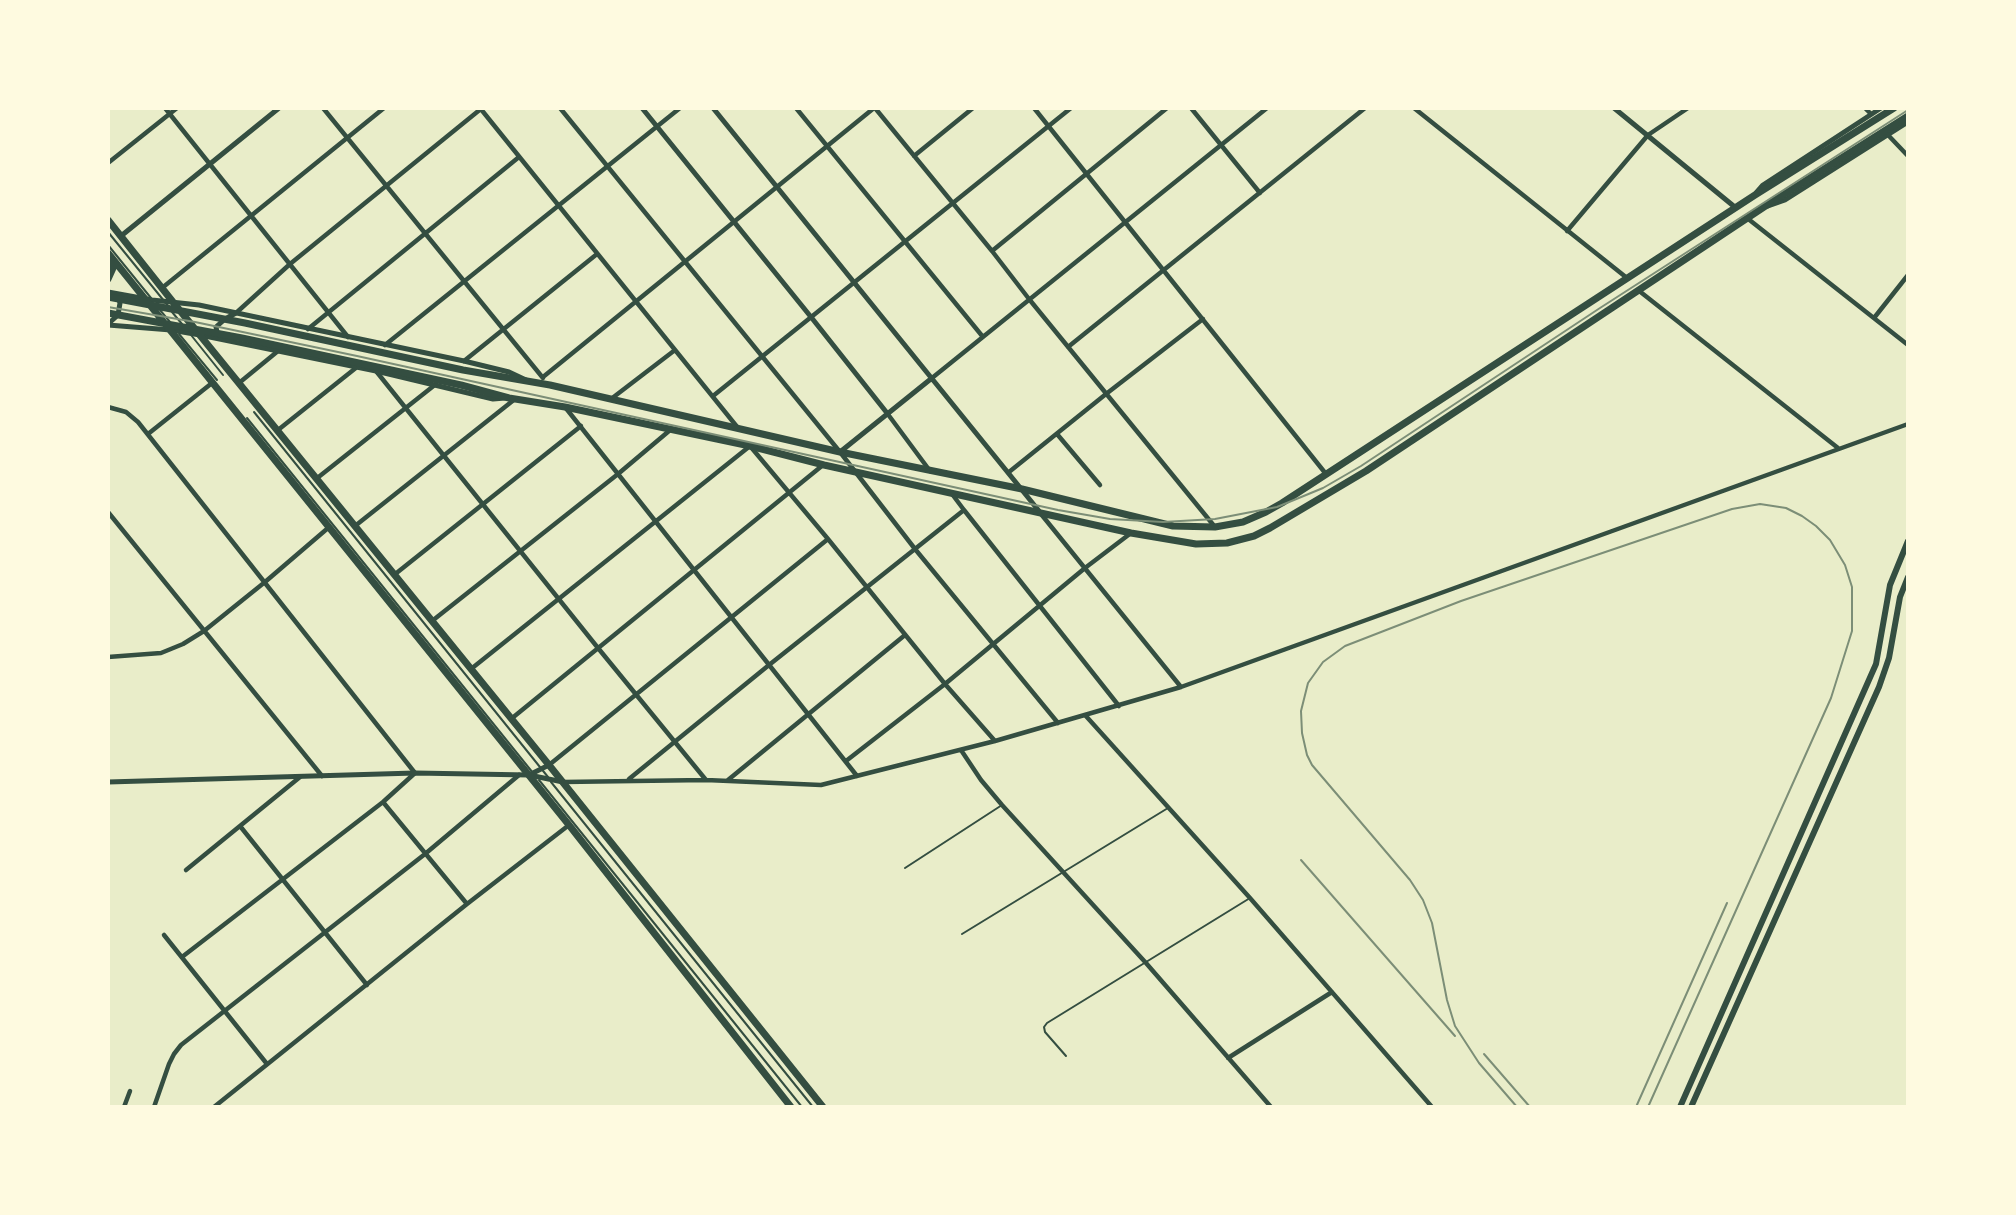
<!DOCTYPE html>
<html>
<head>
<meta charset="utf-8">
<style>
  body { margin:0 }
  #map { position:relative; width:2016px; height:1215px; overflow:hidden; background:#e9edc9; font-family:"Source Sans 3",sans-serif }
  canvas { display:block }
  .frame { position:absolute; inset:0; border:110px solid #fefae0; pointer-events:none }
</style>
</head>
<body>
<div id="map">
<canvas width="2016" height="1215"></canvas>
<div class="frame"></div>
</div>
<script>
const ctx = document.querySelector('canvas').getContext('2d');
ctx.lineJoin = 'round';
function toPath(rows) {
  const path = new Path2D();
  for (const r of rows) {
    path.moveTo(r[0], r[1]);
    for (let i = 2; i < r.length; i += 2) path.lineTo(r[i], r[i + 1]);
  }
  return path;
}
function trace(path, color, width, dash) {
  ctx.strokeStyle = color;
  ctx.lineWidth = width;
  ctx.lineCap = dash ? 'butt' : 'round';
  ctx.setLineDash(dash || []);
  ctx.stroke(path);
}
trace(toPath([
  [108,232,169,307],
  [108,245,151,298],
  [160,310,170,322],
  [172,312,182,324],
  [179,334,217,380],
  [191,335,223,375],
  [254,412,548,777],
  [247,418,533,773],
  [539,780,802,1107],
  [551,782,813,1107],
  [905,868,1002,805],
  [962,934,1168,808],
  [1066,1056,1045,1032,1044,1027,1047,1023,1250,898]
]), '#344e41', 2);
trace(toPath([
  [165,108,348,337],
  [323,108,543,378],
  [480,108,738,428],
  [560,108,840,452,915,549,1058,723],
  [796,108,983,337],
  [875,108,992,251,1029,299,1215,527],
  [1034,108,1326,474],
  [1191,108,1260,193],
  [1414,108,1627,278],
  [1865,108,1871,114],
  [1888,135,1908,156],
  [914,156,973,108],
  [108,163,177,108],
  [1747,218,1908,345],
  [1567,231,1648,135,1688,108],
  [992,251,1167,108],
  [162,288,384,108],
  [1638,290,1838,448],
  [236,313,290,264,482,108],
  [1874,318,1908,275],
  [308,329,519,157],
  [385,345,680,108],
  [1068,347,1365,108],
  [464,361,597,254],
  [376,371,598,648,706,780],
  [543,377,874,108],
  [932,378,1267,108],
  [239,383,278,351],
  [713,396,1071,108],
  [611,399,675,350],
  [108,407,126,412,138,422,415,773,383,802,182,957],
  [565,407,857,776],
  [887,413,930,471],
  [278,430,357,367],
  [148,434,212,383],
  [1057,434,1100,485],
  [1009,472,1106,394,1203,319],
  [316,479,436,384],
  [964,510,1119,706],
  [108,512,322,776],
  [1041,514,1181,687],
  [355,526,515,399],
  [394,575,581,426],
  [432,621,618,474,669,431],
  [108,657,161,653,183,644,204,631,265,582,328,528],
  [471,669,750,446,828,539,945,684,995,741],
  [1085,715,1250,898,1432,1107],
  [511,719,823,465],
  [961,750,981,780,1002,805,1146,963,1271,1107],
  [846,761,945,684,1085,568,1131,533],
  [549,765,828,539],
  [629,779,769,665,964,510,952,494],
  [728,780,905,635],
  [563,782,706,780,821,785,995,741,1181,687,1908,424],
  [383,802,467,904],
  [240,826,367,985],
  [186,870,300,777],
  [164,935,267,1064],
  [1228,1058,1332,992],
  [124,1107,130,1091],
  [154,1107,169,1064,174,1054,181,1045,425,854,519,775],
  [214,1107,467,904,569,825]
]), '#344e41', 4.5);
trace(toPath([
  [642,108,811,317,887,413],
  [713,108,1039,511],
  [1614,108,1736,208],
  [1756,193,1763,185,1881,108],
  [1768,206,1785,200,1908,122],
  [121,236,279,108],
  [108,292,152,300,199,305,464,361,509,372,526,380],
  [108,324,118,315,120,303,118,297],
  [108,325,171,330,200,335,376,371,493,399,505,398],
  [218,337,216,327,225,319,236,313],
  [840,452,932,378],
  [529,775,549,765],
  [108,782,415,773,529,775,563,782]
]), '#344e41', 5);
trace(toPath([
  [1680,1107,1876,664,1890,585,1908,541],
  [1691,1107,1879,687,1889,658,1900,597,1908,577]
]), '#344e41', 6);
trace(toPath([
  [108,220,173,302,549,765,823,1107],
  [108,253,569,825,791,1107],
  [108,279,113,268,112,259],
  [108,297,245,323,463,370,550,385,840,452,1022,489,1173,526,1215,527,1243,522,1266,512,1282,503,1755,195,1894,108],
  [108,313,242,338,461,385,509,398,565,407,750,446,824,465,1131,533,1196,544,1227,543,1254,536,1270,528,1366,471,1764,207,1908,116]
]), '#344e41', 7);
trace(toPath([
  [108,307,195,322,357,356,1058,510,1110,519,1163,522,1215,519,1277,507,1323,488,1361,466,1600,308,1908,110],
  [1301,860,1455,1036],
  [1484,1054,1530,1107],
  [1517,1107,1479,1063,1455,1026,1447,1000,1432,923,1423,900,1410,880,1312,765,1307,755,1302,733,1301,711,1308,683,1323,662,1345,646,1461,601,1732,509,1760,504,1786,508,1802,516,1816,526,1830,540,1845,565,1852,587,1852,631,1831,698,1648,1107],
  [1636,1107,1727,903]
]), '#7c8e77', 2);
</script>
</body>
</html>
